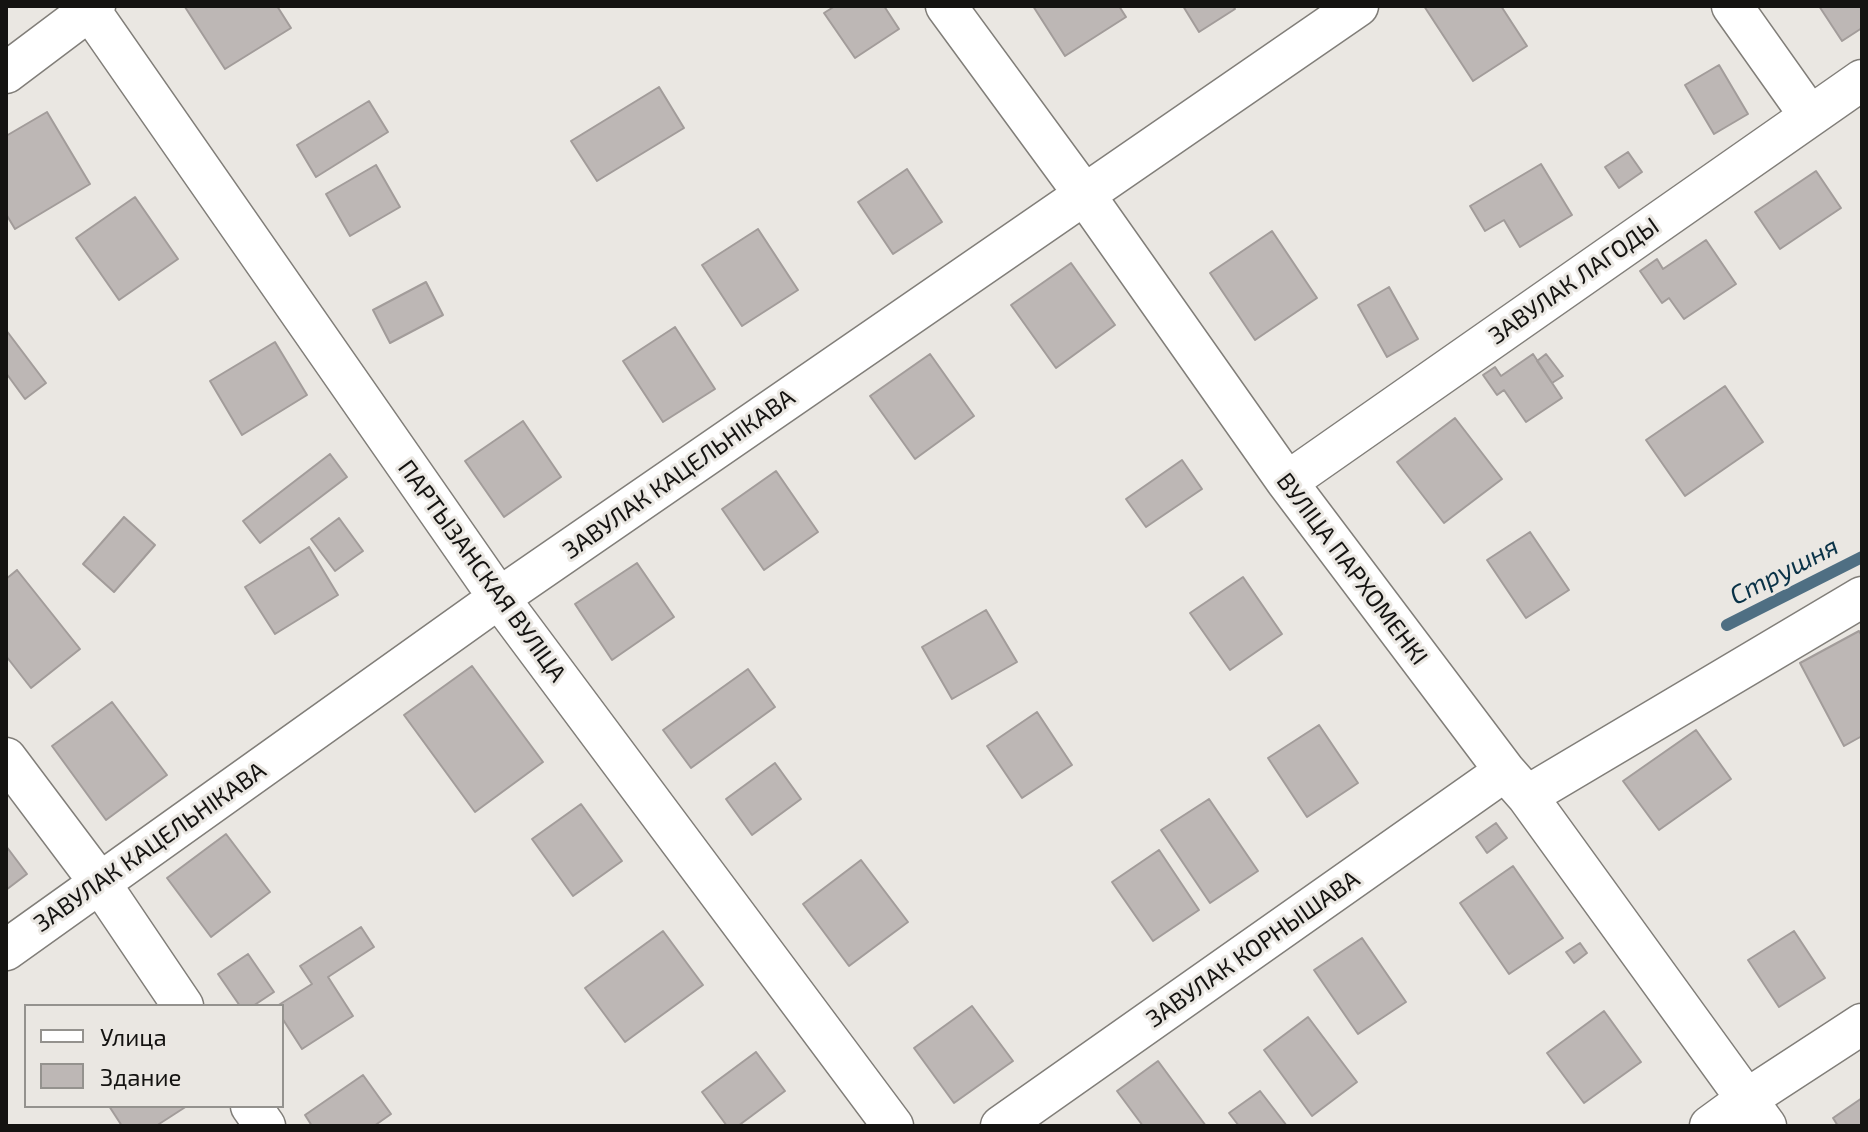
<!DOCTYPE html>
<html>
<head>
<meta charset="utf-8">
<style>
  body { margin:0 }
  #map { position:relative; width:1868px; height:1132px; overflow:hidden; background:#eae7e2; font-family:"Exo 2",sans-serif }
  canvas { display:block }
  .frame { position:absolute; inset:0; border:8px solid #141311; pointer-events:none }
  .legend { position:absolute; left:24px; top:1004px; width:260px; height:104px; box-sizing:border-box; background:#eae7e2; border:2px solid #94928e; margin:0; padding:10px 14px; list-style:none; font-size:24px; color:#141311 }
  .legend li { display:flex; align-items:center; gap:16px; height:40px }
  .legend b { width:40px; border:2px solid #94928e }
</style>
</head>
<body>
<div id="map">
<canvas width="1868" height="1132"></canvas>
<div class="frame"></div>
<ul class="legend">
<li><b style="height:10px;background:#fff"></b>Улица</li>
<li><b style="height:22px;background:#bdb7b5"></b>Здание</li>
</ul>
</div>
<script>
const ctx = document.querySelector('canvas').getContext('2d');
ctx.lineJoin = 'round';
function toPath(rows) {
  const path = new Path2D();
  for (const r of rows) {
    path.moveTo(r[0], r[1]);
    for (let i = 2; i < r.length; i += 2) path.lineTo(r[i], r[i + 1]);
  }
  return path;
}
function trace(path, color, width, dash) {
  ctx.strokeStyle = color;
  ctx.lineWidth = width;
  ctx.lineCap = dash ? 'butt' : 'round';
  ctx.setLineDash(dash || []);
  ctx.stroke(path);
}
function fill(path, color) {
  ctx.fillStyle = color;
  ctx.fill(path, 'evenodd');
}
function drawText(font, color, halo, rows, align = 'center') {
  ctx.font = font + ' "Exo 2",sans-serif';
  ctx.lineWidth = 6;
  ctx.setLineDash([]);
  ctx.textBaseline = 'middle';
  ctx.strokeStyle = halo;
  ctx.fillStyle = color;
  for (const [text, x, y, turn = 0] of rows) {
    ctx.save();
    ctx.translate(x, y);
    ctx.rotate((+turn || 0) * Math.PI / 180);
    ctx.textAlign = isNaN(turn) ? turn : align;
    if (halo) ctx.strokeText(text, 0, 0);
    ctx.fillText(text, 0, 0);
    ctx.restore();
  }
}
trace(toPath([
  [1727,625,1862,557]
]), '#4f6f83', 12);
const building = toPath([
  [277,6,291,28,225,69,185,7,277,6],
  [835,6,884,6,899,29,855,58,824,13,835,6],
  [1033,6,1119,6,1126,17,1065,56,1033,6],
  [1183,6,1233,6,1235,9,1199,32,1183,6],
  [1424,6,1501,6,1527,46,1473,81,1424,6],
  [1819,6,1862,6,1862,28,1842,41,1819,6],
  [1719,65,1748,114,1714,134,1685,85,1719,65],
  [659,87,684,128,597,181,571,141,659,87],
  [369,101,388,132,316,177,297,145,369,101],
  [47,112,90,184,15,229,6,214,6,136,47,112],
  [1628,152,1642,172,1619,188,1605,167,1628,152],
  [1541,164,1572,215,1520,247,1504,220,1485,231,1470,206,1541,164],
  [376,165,400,207,350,236,326,194,376,165],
  [907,169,942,222,893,254,858,202,907,169],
  [1816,171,1841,208,1780,249,1755,212,1816,171],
  [135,197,178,259,119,300,76,238,135,197],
  [758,229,798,290,742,326,702,265,758,229],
  [1272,231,1317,298,1255,340,1210,273,1272,231],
  [1706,240,1736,284,1684,319,1669,298,1662,303,1640,271,1657,259,1663,269,1706,240],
  [1071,263,1115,325,1056,368,1011,305,1071,263],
  [426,282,443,315,390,343,373,310,426,282],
  [1389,287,1418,339,1387,357,1358,305,1389,287],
  [675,327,715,389,663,422,623,361,675,327],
  [6,330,46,383,25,399,6,373,6,330],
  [275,342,307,395,242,435,210,381,275,342],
  [930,354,974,416,915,459,870,396,930,354],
  [1533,354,1562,398,1526,422,1504,390,1497,395,1483,375,1495,367,1501,376,1533,354],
  [1546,354,1563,376,1552,383,1537,361,1546,354],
  [1725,386,1763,442,1685,496,1646,440,1725,386],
  [1455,418,1502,479,1444,523,1397,462,1455,418],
  [523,421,561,477,504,517,465,461,523,421],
  [330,454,347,477,260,543,243,521,330,454],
  [1182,460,1202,489,1146,527,1126,499,1182,460],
  [776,471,818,532,764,570,722,509,776,471],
  [124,517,155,545,114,592,83,564,124,517],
  [339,518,363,551,335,571,311,539,339,518],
  [1530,532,1569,590,1526,618,1487,560,1530,532],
  [309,547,338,595,275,634,245,587,309,547],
  [637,563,674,617,612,660,575,604,637,563],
  [17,570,80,649,31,688,6,656,6,579,17,570],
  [1243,577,1282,634,1230,670,1190,613,1243,577],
  [986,610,1017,662,952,699,922,647,986,610],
  [1859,631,1862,636,1862,736,1844,746,1800,663,1859,631],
  [472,666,543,762,475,812,404,715,472,666],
  [748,669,775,707,691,768,663,730,748,669],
  [112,702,167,775,106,820,52,746,112,702],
  [1037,712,1072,765,1022,798,987,746,1037,712],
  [1319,725,1358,783,1307,817,1268,758,1319,725],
  [1696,730,1731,779,1659,830,1623,781,1696,730],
  [775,763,801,799,752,835,726,799,775,763],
  [1209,799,1258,871,1210,903,1161,830,1209,799],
  [581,804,622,861,573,896,532,839,581,804],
  [1496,823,1507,838,1487,853,1476,837,1496,823],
  [226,834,270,892,211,937,167,878,226,834],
  [6,846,27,874,6,890,6,846],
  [1159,850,1199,910,1153,941,1112,882,1159,850],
  [861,860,908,922,849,966,803,904,861,860],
  [1513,866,1563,938,1509,974,1460,903,1513,866],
  [361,927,374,947,328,977,353,1016,302,1049,282,1018,282,1006,277,1006,312,984,300,966,361,927],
  [663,931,703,985,625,1042,585,988,663,931],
  [1794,931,1825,978,1779,1007,1748,960,1794,931],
  [1362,938,1406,1002,1358,1034,1314,970,1362,938],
  [1580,943,1587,953,1574,963,1566,952,1580,943],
  [248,954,274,992,253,1006,240,1006,218,974,248,954],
  [972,1006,1013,1061,954,1103,914,1048,972,1006],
  [1604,1011,1641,1062,1584,1103,1547,1053,1604,1011],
  [1308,1017,1357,1082,1312,1116,1264,1050,1308,1017],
  [756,1052,785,1091,738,1126,727,1126,702,1092,756,1052],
  [1158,1061,1206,1126,1143,1126,1117,1091,1158,1061],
  [363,1075,391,1114,374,1126,312,1126,305,1115,363,1075],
  [1260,1091,1287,1126,1239,1126,1229,1113,1260,1091],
  [1862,1098,1862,1126,1838,1126,1833,1118,1862,1098],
  [109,1106,187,1106,156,1126,122,1126,109,1106]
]);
fill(building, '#bdb7b5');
trace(building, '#a29c9a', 2);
const street = toPath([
  [87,6,499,598,893,1126],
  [946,6,1084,194,1287,482,1505,771,1527,796,1766,1126],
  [1732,6,1810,116],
  [6,73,95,6],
  [1287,482,1862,80],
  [6,758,100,883,183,1006],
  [1527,796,1862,597],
  [6,950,499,598,1358,6],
  [251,1106,265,1126],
  [1001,1126,1505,771],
  [1710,1126,1747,1099,1862,1024]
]);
trace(street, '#817e79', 43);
trace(street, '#fff', 40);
drawText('24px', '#141311', '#eae7e2', [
  ["ЗАВУЛАК ЛАГОДЫ",1574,281,-35],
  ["ЗАВУЛАК КАЦЕЛЬНІКАВА",679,474,-35],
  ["ВУЛІЦА ПАРХОМЕНКІ",1352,569,53],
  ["ПАРТЫЗАНСКАЯ ВУЛІЦА",482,571,54],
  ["ЗАВУЛАК КАЦЕЛЬНІКАВА",150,847,-35],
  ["ЗАВУЛАК КОРНЫШАВА",1253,949,-35]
]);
drawText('italic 26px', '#093247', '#eae7e2', [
  ["Струшня",1784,571,-27]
]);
</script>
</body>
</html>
